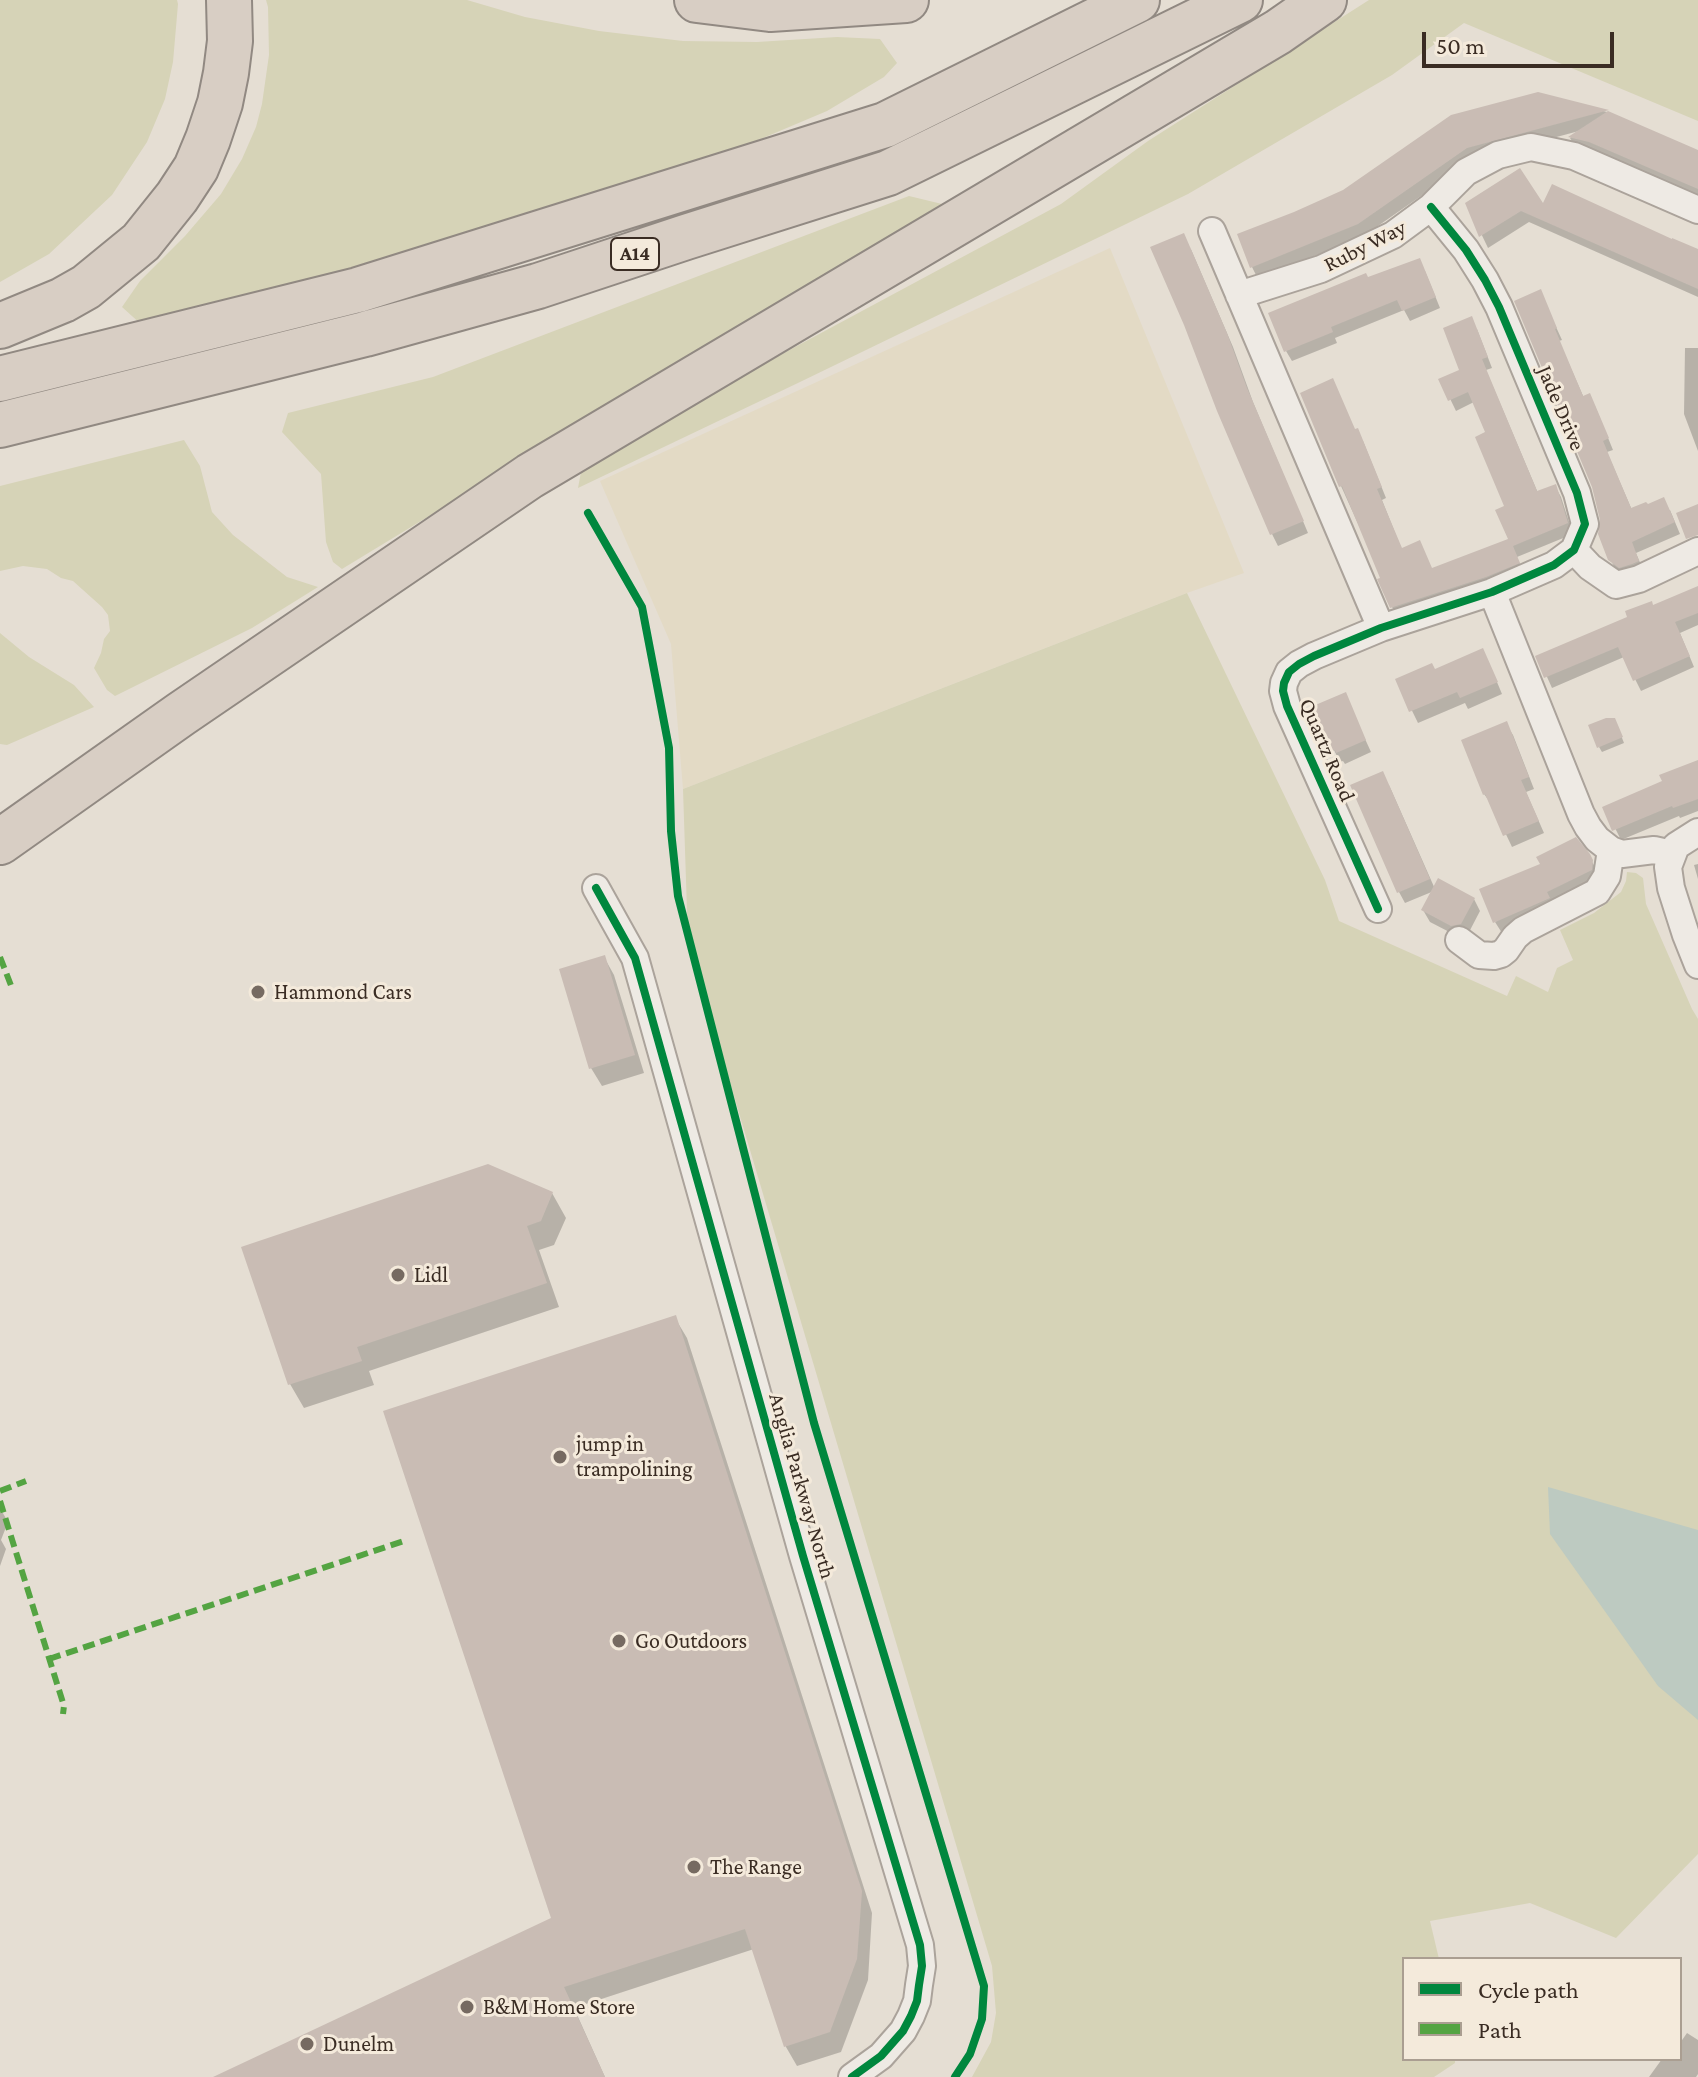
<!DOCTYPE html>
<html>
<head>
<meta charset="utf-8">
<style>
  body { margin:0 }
  #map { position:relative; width:1698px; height:2077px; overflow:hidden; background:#e5ded3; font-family:"Crimson Pro",serif }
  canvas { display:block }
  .legend { position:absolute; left:1402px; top:1957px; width:280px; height:104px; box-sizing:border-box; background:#f4eadb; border:2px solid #aa9e91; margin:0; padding:10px 14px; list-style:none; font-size:24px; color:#3a2c23 }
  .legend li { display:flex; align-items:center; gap:16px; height:40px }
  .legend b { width:40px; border:2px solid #aa9e91 }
  .scale { position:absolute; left:1422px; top:32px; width:192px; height:36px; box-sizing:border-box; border:4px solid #3a2c23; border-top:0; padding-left:10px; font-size:24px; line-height:28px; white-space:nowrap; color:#3a2c23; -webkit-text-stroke:6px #f4eadb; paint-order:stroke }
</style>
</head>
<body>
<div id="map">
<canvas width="1698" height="2077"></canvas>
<ul class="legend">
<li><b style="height:10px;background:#00873e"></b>Cycle path</li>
<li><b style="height:10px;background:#54a442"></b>Path</li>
</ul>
<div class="scale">50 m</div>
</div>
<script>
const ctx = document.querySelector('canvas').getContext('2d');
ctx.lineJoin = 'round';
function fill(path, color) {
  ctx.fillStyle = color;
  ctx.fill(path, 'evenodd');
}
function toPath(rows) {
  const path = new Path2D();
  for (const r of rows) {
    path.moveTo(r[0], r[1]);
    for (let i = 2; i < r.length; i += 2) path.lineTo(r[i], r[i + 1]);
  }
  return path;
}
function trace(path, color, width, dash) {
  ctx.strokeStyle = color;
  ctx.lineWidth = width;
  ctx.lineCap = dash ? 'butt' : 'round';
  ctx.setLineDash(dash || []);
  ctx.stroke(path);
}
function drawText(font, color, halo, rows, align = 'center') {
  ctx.font = font + ' "Crimson Pro",serif';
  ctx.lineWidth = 6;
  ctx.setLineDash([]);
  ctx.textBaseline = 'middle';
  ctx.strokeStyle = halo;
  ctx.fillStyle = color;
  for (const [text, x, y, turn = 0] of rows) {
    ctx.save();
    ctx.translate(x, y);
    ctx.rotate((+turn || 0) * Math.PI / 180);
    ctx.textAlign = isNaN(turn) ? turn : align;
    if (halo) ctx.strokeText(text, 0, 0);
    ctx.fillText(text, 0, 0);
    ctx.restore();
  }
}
fill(toPath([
  [1110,248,1244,573,1187,593,683,789,671,644,600,481]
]), '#e3dac5');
fill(toPath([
  [0,0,177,0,178,4,173,62,165,99,147,142,112,195,49,254,0,282],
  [266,0,467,0,525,17,599,31,683,41,757,42,837,37,880,39,897,63,884,77,827,111,737,149,455,245,143,326,122,307,140,281,185,236,221,194,242,159,256,127,262,104,269,55,268,7],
  [1369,0,1698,0,1698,121,1464,23,1392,75,1188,194,800,382,578,488,583,461,1061,204,1148,141],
  [909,196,942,204,342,569,333,562,326,542,321,474,282,432,288,413,433,377],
  [184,440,200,466,212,512,233,535,287,577,318,587,252,628,115,696,107,690,94,668,101,653,104,639,110,631,108,615,102,607,73,581,61,578,47,569,23,566,0,571,0,486],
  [1187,593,1325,880,1339,921,1507,996,1516,976,1548,992,1557,968,1573,960,1560,930,1594,913,1621,892,1626,881,1627,872,1636,873,1643,878,1646,904,1692,1009,1698,1019,1698,1854,1616,1938,1530,1903,1430,1921,1439,1959,1404,1959,1404,2059,1455,2059,1455,2063,1434,2077,972,2077,991,2042,996,2013,992,1966,688,941,683,789],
  [0,633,29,657,74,685,94,707,7,745,0,744]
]), '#d6d3b7');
fill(toPath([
  [1548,1487,1698,1530,1698,1720,1658,1686,1550,1534]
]), '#bdcac1');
fill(toPath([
  [1546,96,1607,112,1698,152,1698,197,1577,149,1570,138,1579,131,1474,159,1365,235,1258,279,1252,267,1240,235,1294,214],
  [1467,204,1543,207,1698,251,1698,297,1529,222,1488,248],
  [1190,247,1233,347,1253,402,1308,533,1278,546,1272,534],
  [1425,271,1440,308,1410,321,1404,310,1335,338,1337,343,1292,361,1286,351,1367,279],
  [1540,292,1562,340,1559,341,1584,398,1595,406,1613,450,1607,452,1632,510,1670,510,1680,534,1636,553,1644,572,1617,571,1610,559,1603,520],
  [1477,329,1492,368,1486,370,1538,493,1555,486,1561,497,1573,534,1517,557,1524,574,1398,618,1392,607,1383,579,1341,486,1356,431,1363,441,1386,498,1382,500,1402,550,1433,570,1511,540,1506,507,1487,433,1474,402,1456,411,1441,380,1462,371],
  [1685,348,1698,348,1698,451,1684,414],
  [1698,588,1698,625,1680,633,1694,667,1641,691,1624,657,1552,688,1538,657],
  [1489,663,1502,694,1468,709,1465,703,1418,723,1397,680],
  [1345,695,1371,752,1345,764,1343,761,1340,762,1334,750,1315,708],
  [1506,724,1513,735,1534,789,1526,792,1544,833,1512,847,1492,805,1484,794,1463,741],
  [1617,725,1624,743,1602,752,1599,747],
  [1698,762,1698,811,1680,818,1679,816,1621,840,1605,808,1664,782],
  [1389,785,1435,889,1474,899,1480,911,1467,936,1459,937,1430,922,1423,910,1434,891,1405,903,1399,892],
  [1588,855,1599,874,1555,910,1502,933,1495,922],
  [1698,864,1698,879,1694,865],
  [604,957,614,975,644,1073,602,1086,591,1068,561,970],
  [552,1193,566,1218,554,1245,539,1250,559,1307,369,1371,374,1385,304,1408,290,1384,244,1248],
  [675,1318,687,1338,872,1913,868,1980,841,2052,797,2066,786,2047,754,1949,574,2008,605,2077,216,2077,553,1919],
  [0,1508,8,1522,1,1540,6,1549,0,1566],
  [1687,2033,1698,2040,1698,2074,1696,2077,1649,2077,1662,2059,1680,2059,1680,2043]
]), '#0003');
fill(toPath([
  [1538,92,1609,110,1467,148,1358,224,1250,268,1237,234,1294,212,1343,190,1451,115],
  [1608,111,1698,150,1698,189,1589,142,1568,137],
  [1520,168,1543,203,1552,184,1672,239,1672,238,1698,249,1698,289,1521,211,1479,237,1465,203],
  [1184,233,1227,333,1247,388,1304,521,1270,535,1217,411,1184,325,1150,247],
  [1420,258,1436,297,1402,311,1397,300,1331,327,1333,332,1284,352,1268,313,1366,273,1368,277],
  [1541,289,1557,328,1555,329,1583,396,1590,393,1609,438,1603,441,1631,508,1646,502,1648,504,1664,497,1675,522,1632,542,1639,561,1632,564,1619,568,1608,560,1598,534,1600,520,1592,487,1514,301],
  [1472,316,1488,357,1482,359,1537,491,1556,484,1568,523,1513,546,1520,563,1486,577,1390,608,1377,579,1380,578,1342,486,1339,487,1300,393,1333,378,1355,429,1358,428,1382,487,1377,489,1402,548,1420,540,1432,568,1508,539,1495,510,1504,506,1475,437,1485,432,1468,392,1448,401,1438,379,1459,370,1443,328],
  [1698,504,1698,535,1686,539,1676,513],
  [1698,586,1698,613,1675,622,1690,656,1633,681,1618,647,1544,678,1535,656,1627,617,1625,611,1652,601,1653,605],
  [1483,648,1498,682,1460,698,1457,692,1409,712,1395,679,1432,663,1435,669],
  [1346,692,1366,740,1336,753,1335,750,1332,751,1313,706],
  [1606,718,1615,718,1623,737,1597,748,1588,725],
  [1507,721,1529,777,1521,780,1539,821,1503,836,1485,794,1483,795,1461,740],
  [1698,760,1698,799,1673,808,1672,806,1612,831,1602,807,1662,781,1659,775],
  [1383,771,1430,879,1397,893,1350,785],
  [1576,837,1590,854,1593,860,1592,870,1547,892,1550,898,1493,923,1479,889,1540,864,1536,857],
  [1438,878,1475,898,1461,924,1451,926,1421,910],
  [605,955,635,1055,589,1069,559,969],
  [488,1164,553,1192,541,1221,527,1226,547,1283,357,1347,362,1361,288,1385,241,1247],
  [676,1315,862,1891,857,1959,830,2032,784,2047,745,1929,564,1987,605,2077,213,2077,551,1918,383,1411]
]), '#c9bcb4');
const street = toPath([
  [1212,231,1381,628],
  [1239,295,1321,269,1393,235,1431,207,1466,172,1498,155,1531,147,1574,156,1698,210],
  [1574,550,1590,567,1616,585,1639,579,1698,551],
  [1492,592,1581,814,1588,827,1597,839,1611,850,1622,854,1654,850,1672,854],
  [1698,832,1676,846,1668,867,1671,888,1686,935,1698,965],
  [596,888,635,958,803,1556,920,1945,922,1966,919,1985,917,2001,911,2016,903,2031,881,2056,852,2077],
  [1378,909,1287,706,1283,691,1284,683,1289,672,1299,664,1314,656,1381,628,1492,592,1554,565,1574,550,1585,524,1577,493,1499,307,1485,280,1466,250,1431,207],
  [1459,940,1479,955,1494,956,1501,954,1506,950,1515,937,1523,930,1597,892,1607,876,1611,850]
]);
const highway = toPath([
  [697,0,770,9,906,0],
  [0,326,63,300,86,287,141,242,177,197,196,168,208,139,220,103,226,73,230,41,229,0],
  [0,379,358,290,885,125,1137,0],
  [0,425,365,334,538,286,686,237,888,173,1240,0],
  [0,842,181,714,530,476,1278,32,1324,0]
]);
trace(street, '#aba39b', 30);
trace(highway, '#918982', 48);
trace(street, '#eeeae4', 26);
trace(highway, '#d8cec4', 44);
trace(toPath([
  [0,957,12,988],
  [0,1491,26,1481],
  [0,1501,64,1706,63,1714],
  [49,1659,404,1541]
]), '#54a442', 6, [12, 6]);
trace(toPath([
  [588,513,642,607,669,748,671,831,678,896,814,1423,984,1986,982,2019,970,2054,955,2077],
  [596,888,635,958,803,1556,920,1945,922,1966,919,1985,917,2001,911,2016,903,2031,881,2056,852,2077],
  [1378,909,1287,706,1283,691,1284,683,1289,672,1299,664,1314,656,1381,628,1492,592,1554,565,1574,550,1585,524,1577,493,1499,307,1485,280,1466,250,1431,207]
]), '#00873e', 8);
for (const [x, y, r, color] of [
  [258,992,8,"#766a61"],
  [398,1275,8,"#766a61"],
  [560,1457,8,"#766a61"],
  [619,1641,8,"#766a61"],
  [694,1867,8,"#766a61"],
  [467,2007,8,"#766a61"],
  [307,2044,8,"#766a61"]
]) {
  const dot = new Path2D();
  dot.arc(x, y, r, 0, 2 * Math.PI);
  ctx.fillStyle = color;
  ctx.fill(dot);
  trace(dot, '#f4eadb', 3);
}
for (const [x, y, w] of [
  [635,254,48]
]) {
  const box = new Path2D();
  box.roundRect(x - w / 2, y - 16, w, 32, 6);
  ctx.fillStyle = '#f4eadb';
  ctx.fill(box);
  trace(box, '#3a2c23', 2);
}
drawText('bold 20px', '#3a2c23', null, [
  ["A14",635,254]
]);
drawText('22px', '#3a2c23', '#f4eadb', [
  ["Ruby Way",1365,246,-27],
  ["Jade Drive",1561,408,67],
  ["Quartz Road",1327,750,67],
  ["Anglia Parkway North",802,1486,74]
]);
drawText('22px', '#3a2c23', '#f4eadb', [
  ["Hammond Cars",274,992],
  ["Lidl",414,1275],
  ["jump in",576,1444],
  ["trampolining",576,1469],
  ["Go Outdoors",635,1641],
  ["The Range",710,1867],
  ["B&M Home Store",483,2007],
  ["Dunelm",323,2044]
], 'left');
</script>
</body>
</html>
